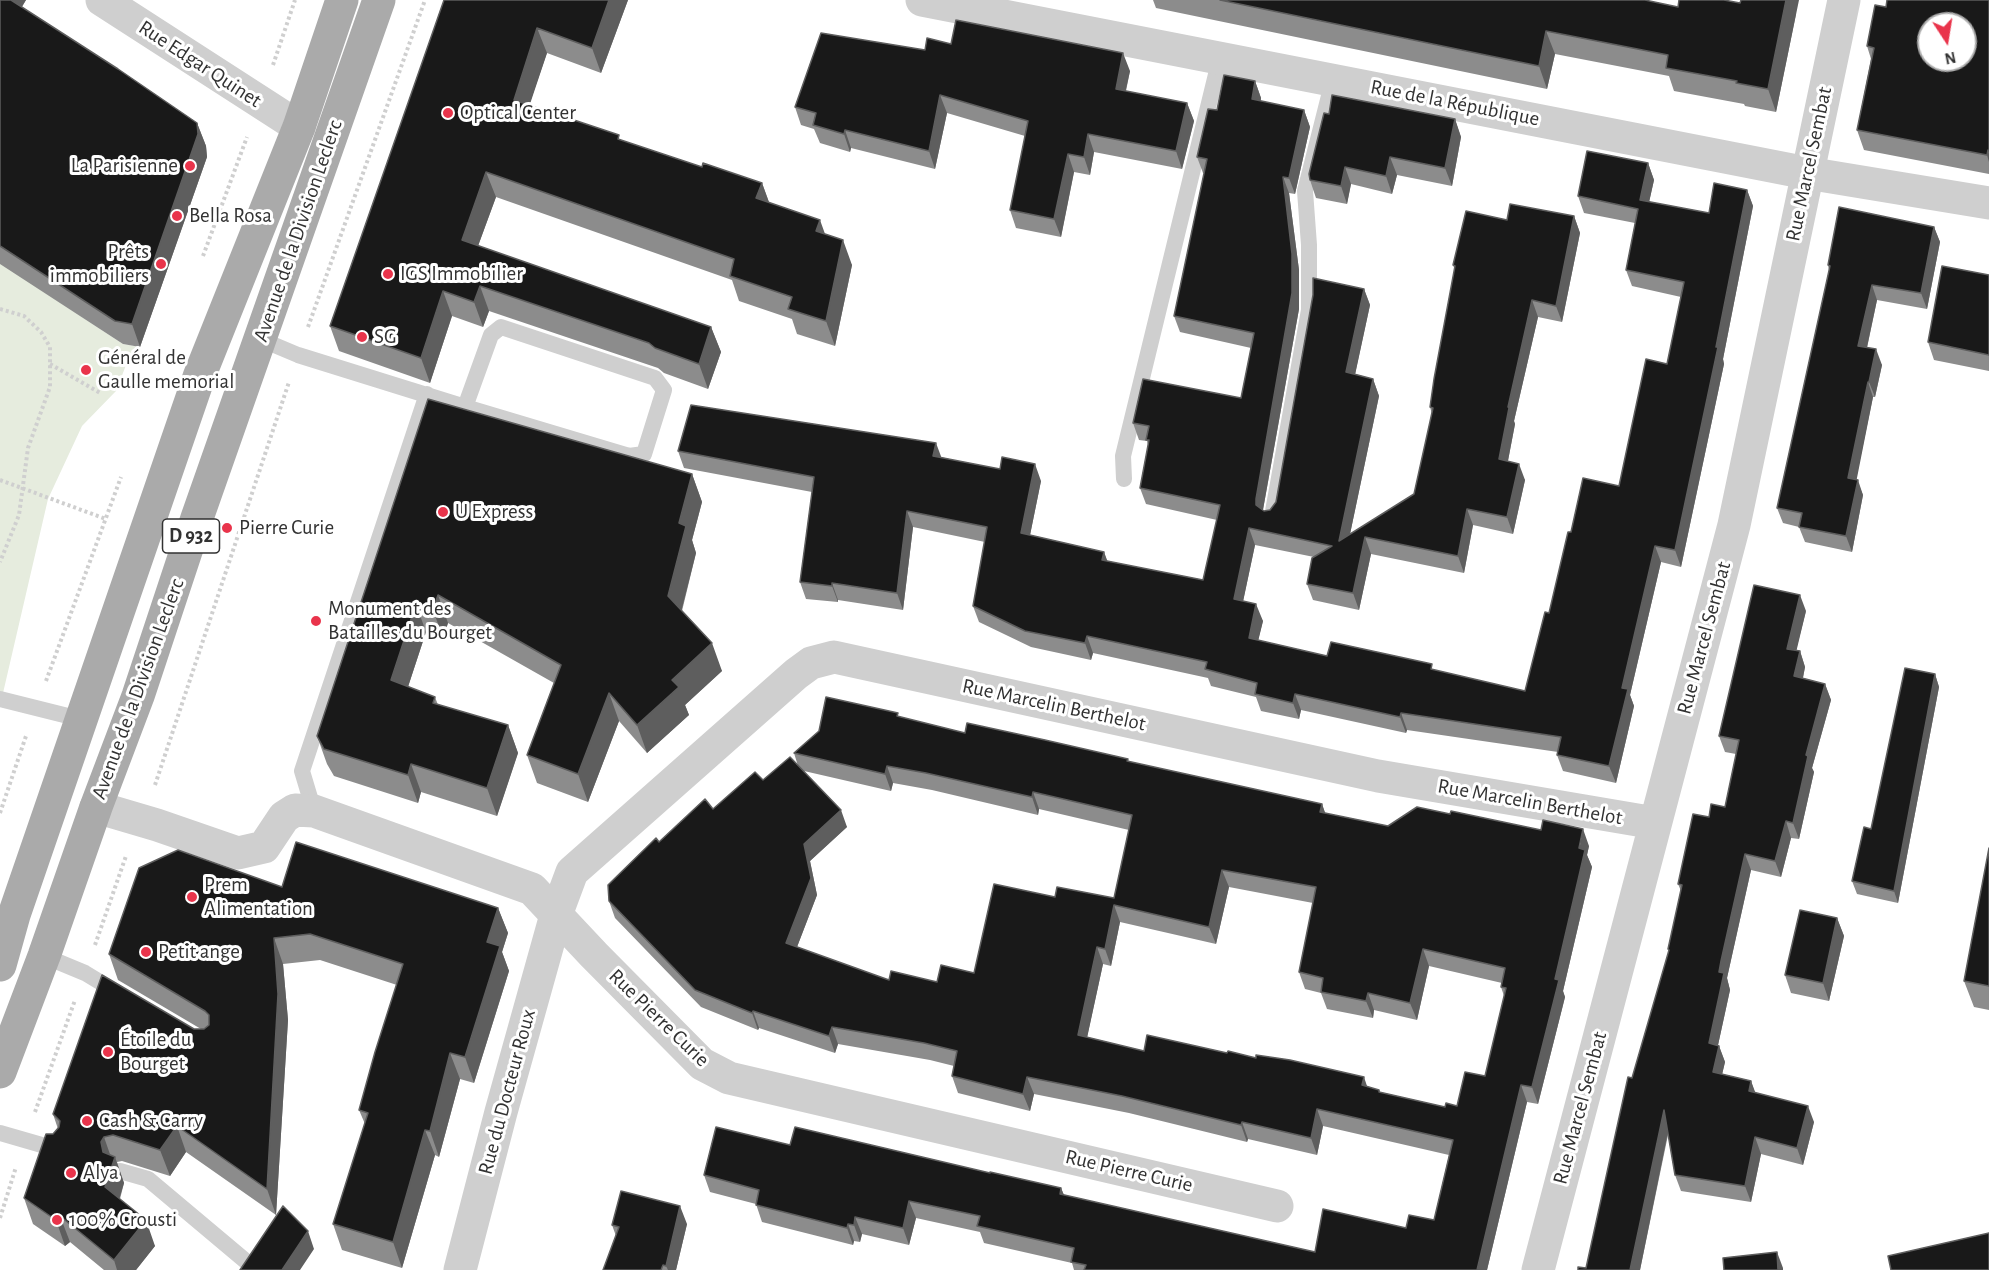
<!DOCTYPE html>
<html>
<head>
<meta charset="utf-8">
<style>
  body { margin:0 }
  #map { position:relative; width:1989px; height:1270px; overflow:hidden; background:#fff; font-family:"Alegreya Sans",sans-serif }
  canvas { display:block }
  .north { position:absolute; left:1917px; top:12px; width:60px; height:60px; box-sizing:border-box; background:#fff; border:2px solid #adadad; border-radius:50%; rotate:168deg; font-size:16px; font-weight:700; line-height:24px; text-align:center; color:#323232 }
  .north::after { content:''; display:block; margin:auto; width:21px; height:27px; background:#e9344b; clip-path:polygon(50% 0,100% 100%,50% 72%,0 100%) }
</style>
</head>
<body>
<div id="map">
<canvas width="1989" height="1270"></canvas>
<div class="north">N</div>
</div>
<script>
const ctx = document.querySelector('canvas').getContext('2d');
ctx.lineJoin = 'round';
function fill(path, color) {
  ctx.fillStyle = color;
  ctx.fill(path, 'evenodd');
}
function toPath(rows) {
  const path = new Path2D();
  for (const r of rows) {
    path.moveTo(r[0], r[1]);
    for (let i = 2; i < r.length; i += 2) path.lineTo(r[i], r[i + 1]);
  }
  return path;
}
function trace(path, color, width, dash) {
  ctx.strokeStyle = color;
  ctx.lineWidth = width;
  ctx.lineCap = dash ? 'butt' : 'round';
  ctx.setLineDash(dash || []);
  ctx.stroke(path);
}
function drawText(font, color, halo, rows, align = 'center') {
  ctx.font = font + ' "Alegreya Sans",sans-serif';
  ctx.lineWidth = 6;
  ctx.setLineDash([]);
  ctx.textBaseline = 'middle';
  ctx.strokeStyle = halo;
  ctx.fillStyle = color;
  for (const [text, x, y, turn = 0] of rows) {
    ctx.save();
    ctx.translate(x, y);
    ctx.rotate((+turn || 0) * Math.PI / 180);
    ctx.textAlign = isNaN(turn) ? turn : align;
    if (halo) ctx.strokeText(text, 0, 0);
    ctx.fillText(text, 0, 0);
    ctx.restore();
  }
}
fill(toPath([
  [0,263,123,344,140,347,128,360,116,391,82,426,48,499,0,706]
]), '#e6ecde');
trace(toPath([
  [273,65,295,0],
  [203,256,247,137],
  [0,309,24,316,41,332,50,347,50,387,28,448,19,515,0,562],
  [308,327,425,0],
  [50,364,100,393],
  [0,480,106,519],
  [46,681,121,477],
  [155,785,289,382],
  [0,813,26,736],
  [95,945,126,856],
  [35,1112,75,1000],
  [0,1218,16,1167]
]), '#cfcfcf', 4, [3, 3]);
trace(toPath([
  [260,339,298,355,465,407,629,456,644,454,664,390,655,378,501,327,491,335,465,407],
  [1124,479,1123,456,1220,58],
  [1272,517,1309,310,1309,245,1305,191,1333,80],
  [0,699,80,719],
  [314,811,302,771,427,394],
  [44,956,85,973,118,993],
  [0,1133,59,1150],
  [120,1171,148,1179,248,1263]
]), '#cfcfcf', 16);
trace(toPath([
  [102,0,299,127],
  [922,0,1807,173,1989,203],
  [96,807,157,825,238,853,264,847,284,817,295,810,314,811,532,889,594,955,702,1064,729,1078,1277,1206],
  [460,1270,501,1112,556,915,572,872,796,674,811,663,834,657,1378,776,1655,823],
  [1538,1270,1734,525,1844,0]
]), '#cfcfcf', 33);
trace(toPath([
  [0,965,14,915,199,377,299,127,342,0],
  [0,1072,44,956,96,807,138,696,197,518,379,0]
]), '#aaa', 33);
fill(toPath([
  [0,0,26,0,22,7,197,123,206,146,207,157,140,347,123,344,0,264],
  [444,0,628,0,601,73,547,53,529,105,621,140,702,167,762,183,769,202,825,234,852,265,835,346,797,334,792,319,739,301,732,280,496,197,478,246,711,327,721,352,708,389,664,373,658,368,489,311,483,327,452,316,430,383,339,351,330,326],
  [1153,0,1645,0,1678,7,1796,14,1776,112,1745,106,1744,104,1674,91,1669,76,1555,54,1547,89,1156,8],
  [1989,0,1989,174,1864,150,1857,130,1871,59,1867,46,1886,7],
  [951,44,1130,71,1126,91,1187,103,1194,121,1182,169,1094,152,1090,175,1074,172,1061,237,1016,228,1010,210,1025,136,947,113,935,169,851,148,850,152,820,143,814,129,801,125,795,107,925,50],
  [1255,81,1261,98,1261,101,1304,110,1310,127,1295,194,1289,193,1299,270,1299,309,1263,510,1264,511,1270,510,1276,502,1364,289,1370,305,1355,374,1373,379,1379,396,1350,534,1414,494,1432,414,1430,407,1455,270,1453,265,1507,220,1574,216,1580,233,1562,322,1538,317,1514,421,1515,424,1508,461,1525,480,1513,534,1473,525,1464,573,1371,554,1359,610,1313,600,1307,584,1314,557,1255,545,1243,601,1263,621,1258,640,1327,656,1434,670,1525,691,1549,613,1571,532,1619,486,1667,364,1681,297,1632,286,1626,270,1635,223,1584,213,1578,196,1648,163,1654,180,1649,202,1709,213,1747,190,1753,206,1723,359,1724,364,1681,567,1661,562,1630,695,1634,706,1616,783,1563,771,1557,755,1558,752,1407,730,1406,733,1301,710,1299,719,1261,711,1256,697,1211,686,1208,678,1093,653,1091,660,1031,647,979,622,973,606,985,542,913,527,903,610,838,600,838,602,806,599,800,582,812,492,684,468,678,451,941,457,1041,481,1030,535,1104,552,1107,561,1203,580,1217,520,1146,504,1140,488,1148,445,1147,441,1139,440,1133,423,1241,398,1251,348,1180,332,1174,316,1204,173,1203,173,1197,157,1217,110],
  [1329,114,1455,119,1461,137,1452,186,1397,175,1392,194,1351,184,1347,204,1316,198,1310,180],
  [1934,227,1940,242,1927,309,1877,300,1867,348,1882,365,1875,397,1873,397,1856,479,1863,495,1852,552,1805,542,1799,527,1783,523,1777,508,1829,270,1828,265],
  [1989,275,1989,371,1934,360,1928,342],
  [428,399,692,474,702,502,692,540,696,553,682,611,722,671,685,705,689,715,647,753,619,721,588,802,537,783,527,755,554,683,448,623,443,638,426,632,408,687,435,697,438,705,508,725,518,753,497,816,421,792,418,803,334,776,327,764,317,736],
  [1806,611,1796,650,1800,651,1805,667,1803,678,1825,684,1831,700,1812,768,1814,772,1799,839,1791,838,1781,877,1751,870,1727,978,1730,990,1718,1045,1719,1046,1725,1062,1722,1074,1751,1081,1755,1093,1814,1122,1803,1165,1761,1154,1751,1202,1681,1191,1675,1175,1668,1135,1640,1270,1578,1270,1586,1268,1632,1078,1669,952,1668,949,1681,891,1678,884,1709,817,1725,807,1736,754,1725,752,1719,736],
  [1935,674,1939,687,1898,903,1857,894,1852,881,1871,829],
  [900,717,965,733,1128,759,1129,762,1322,804,1325,813,1388,826,1589,846,1587,855,1592,867,1563,991,1565,997,1562,1009,1538,1104,1527,1102,1487,1270,1074,1270,1072,1263,984,1243,980,1232,916,1218,909,1245,862,1234,860,1242,854,1241,853,1245,762,1222,756,1204,710,1192,704,1175,790,1145,990,1173,1061,1188,1064,1195,1315,1252,1434,1220,1449,1155,1323,1126,1317,1155,1248,1139,1247,1142,1129,1113,1034,1094,1030,1111,958,1093,952,1076,954,1066,930,1060,838,1044,835,1053,759,1028,758,1030,701,1007,615,918,609,901,659,842,763,780,798,766,794,753],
  [804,771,891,791,893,783,932,790,1038,815,1039,809,1129,830,1114,898,1055,897,974,973,937,982,889,980,797,947,817,895,810,861,847,827],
  [1229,887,1313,903,1299,972,1305,989,1321,993,1327,1009,1373,1018,1374,1010,1417,1020,1429,966,1502,983,1501,987,1504,996,1485,1076,1457,1106,1445,1107,1380,1092,1379,1090,1367,1087,1144,1051,1087,1037,1103,964,1111,966,1120,922,1216,944],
  [1989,848,1989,1010,1974,1007,1964,981],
  [282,887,498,908,508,933,502,952,509,971,474,1083,460,1079,439,1157,435,1155,402,1268,342,1250,333,1224,365,1124,359,1110,397,985,320,960,283,964,288,1020,276,1215,186,1152,170,1176,122,1161,117,1162,124,1183,120,1199,155,1246,136,1270,104,1270,70,1242,65,1246,33,1224,24,1198,53,1134,58,1129,53,1114,194,1029,201,1029,118,980,109,954],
  [1837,918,1844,936,1829,1001,1791,993,1785,975],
  [687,1224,676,1270,603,1270,616,1236,612,1225]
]), '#8c8c8c');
fill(toPath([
  [7,0,26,0,14,19],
  [609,0,628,0,601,73,592,48],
  [1786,0,1799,0,1776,112,1768,89],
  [537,28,547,53,523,125,514,100],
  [1546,31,1555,54,1547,89,1539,66],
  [1123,53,1130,71,1122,107,1116,89],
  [1255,81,1261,98,1258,116,1252,99],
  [940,95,947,113,935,169,929,151],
  [1187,103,1194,121,1182,169,1176,151],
  [1304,110,1310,127,1295,194,1289,178],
  [1455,119,1461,137,1452,186,1445,168],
  [197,123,206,146,207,157,140,347,132,324],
  [845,130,851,148,850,152,844,134],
  [1088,134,1094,152,1090,175,1084,157],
  [1988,150,1989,154,1989,162,1987,155],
  [1068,154,1074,172,1061,237,1054,219],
  [1390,157,1397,175,1392,194,1386,176],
  [1648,163,1654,180,1646,216,1640,200],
  [1345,167,1351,184,1347,204,1341,186],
  [486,172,496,197,471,265,462,240],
  [1283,177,1289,193,1299,270,1299,309,1262,515,1256,505,1256,499],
  [762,183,771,208,756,198],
  [1747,190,1753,206,1723,359,1724,364,1681,567,1675,550],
  [1574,216,1580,233,1562,322,1556,306],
  [820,220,829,245,816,231],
  [1934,227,1940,242,1927,309,1921,293],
  [843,240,852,265,835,346,826,321],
  [1872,285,1877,300,1864,361,1858,346],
  [480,286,489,311,483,327,474,302],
  [1364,289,1370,305,1352,389,1346,372],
  [443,291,452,316,430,383,421,358],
  [1532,300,1538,317,1514,421,1515,424,1505,476,1499,459,1508,407],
  [711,327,721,352,708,389,699,364],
  [1876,349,1882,365,1875,397,1869,382],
  [1373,379,1379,396,1345,558,1339,541],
  [1868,382,1873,397,1854,493,1848,478],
  [936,443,942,459,933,456],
  [1035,464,1041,481,1027,550,1021,533],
  [1519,464,1525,480,1513,534,1507,517],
  [692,474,702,502,692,540,696,553,678,624,668,596,679,523],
  [1858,480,1863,495,1852,552,1846,536],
  [1467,509,1473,525,1464,573,1458,556],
  [907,511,913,527,903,610,897,593],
  [1249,528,1255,545,1240,616,1234,599],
  [1365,537,1371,554,1359,610,1353,593],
  [1655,546,1661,562,1630,695,1634,706,1616,783,1609,766,1622,688],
  [1104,552,1110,568,1102,560],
  [832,583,838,600,838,602,832,586],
  [438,595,448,623,443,638,433,610],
  [1800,595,1806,611,1793,665,1787,649],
  [416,604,426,632,401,708,391,680],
  [1256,604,1263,621,1255,654,1249,638],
  [1087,636,1093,653,1091,660,1085,643],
  [712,643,722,671,685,705,689,715,647,753,637,725,672,680],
  [1800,651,1805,667,1800,692,1794,676],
  [1935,674,1939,687,1898,903,1894,891],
  [1825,684,1831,700,1812,768,1814,772,1799,839,1793,823,1806,755],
  [609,693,619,721,588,802,578,774],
  [1295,694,1301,710,1299,719,1293,703],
  [1401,713,1407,730,1406,733,1400,717],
  [508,725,518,753,497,816,487,788],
  [411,764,421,792,418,803,408,775],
  [887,766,893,783,891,791,885,774],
  [1033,792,1039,809,1038,815,1032,797],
  [1322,804,1328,821,1320,812],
  [841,810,847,827,810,861,817,895,792,960,786,943,804,844],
  [1786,821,1791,838,1781,877,1775,861],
  [1583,829,1589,846,1587,855,1592,867,1563,991,1565,997,1562,1009,1538,1104,1532,1087,1555,979],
  [1745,854,1751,870,1727,978,1730,990,1715,1059,1709,1043,1721,961],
  [1222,870,1229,887,1216,944,1209,927],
  [1114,905,1120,922,1111,966,1105,949],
  [498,908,508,933,502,952,509,971,474,1083,465,1057,487,942],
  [1837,918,1844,936,1829,1001,1823,983],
  [274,938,283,964,288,1020,276,1215,267,1189],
  [1097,947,1103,964,1084,1052,1078,1035],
  [1423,949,1429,966,1417,1020,1410,1003],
  [1368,993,1374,1010,1373,1018,1366,1001],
  [753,1011,759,1028,758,1030,752,1013],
  [832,1027,838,1044,835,1053,829,1036],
  [1719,1046,1725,1062,1719,1088,1713,1072],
  [450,1053,460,1079,439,1157,430,1131],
  [1027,1077,1034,1094,1030,1111,1023,1094],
  [1364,1077,1370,1095,1362,1085],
  [1751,1081,1757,1097,1749,1091],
  [1521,1085,1527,1102,1487,1270,1477,1270],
  [1808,1106,1814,1122,1803,1165,1797,1148],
  [1317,1109,1323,1126,1317,1155,1311,1138],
  [1664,1110,1669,1127,1640,1270,1630,1270],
  [1242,1122,1248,1139,1247,1142,1241,1125],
  [177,1126,186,1152,170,1176,160,1150],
  [425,1130,435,1155,402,1268,393,1242],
  [104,1137,113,1163,115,1157,124,1183,115,1213,105,1187,101,1142],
  [1755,1137,1761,1154,1751,1202,1745,1186],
  [1061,1188,1068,1205,1060,1194],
  [909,1201,916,1218,909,1245,903,1228],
  [680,1206,687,1224,676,1270,668,1270,666,1266],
  [60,1216,70,1242,65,1246,56,1220],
  [855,1217,862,1234,860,1242,854,1225],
  [146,1220,155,1246,136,1270,117,1270,114,1260],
  [848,1224,854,1241,853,1245,847,1228],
  [308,1231,314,1249,300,1270,282,1270],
  [1777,1252,1783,1268,1783,1270,1778,1270]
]), '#5e5e5e');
const building = toPath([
  [0,0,11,0,118,69,197,123,198,134,132,324,115,321,0,246,0,0],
  [444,0,609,0,592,48,537,28,514,100,619,135,618,139,702,167,703,163,762,183,756,198,820,220,816,231,843,240,826,321,788,309,792,297,730,276,734,259,486,172,462,240,711,327,699,364,655,348,649,343,480,286,474,302,443,291,421,358,330,326,444,0],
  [1220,0,1645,0,1678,7,1679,0,1724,0,1740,3,1741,0,1786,0,1768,89,1736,83,1737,81,1666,68,1668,55,1546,31,1539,66,1220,0],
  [1887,0,1989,0,1989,151,1988,150,1987,155,1857,130,1874,48,1867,46,1875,5,1886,7,1887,0],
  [1929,24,1965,24,1965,60,1929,60,1929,24],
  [956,20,1123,53,1116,89,1187,103,1176,151,1088,134,1084,157,1068,154,1054,219,1010,210,1028,121,940,95,929,151,845,130,844,134,813,125,816,113,795,107,821,33,925,50,927,38,951,44,956,20],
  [1224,75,1255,81,1252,99,1304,110,1289,178,1283,177,1292,254,1292,293,1256,499,1256,505,1264,511,1270,510,1276,502,1313,295,1313,278,1364,289,1346,372,1373,379,1339,541,1414,494,1433,408,1430,407,1434,379,1455,266,1453,265,1466,211,1507,220,1510,204,1574,216,1556,306,1532,300,1508,407,1509,408,1499,459,1519,464,1507,517,1467,509,1458,556,1365,537,1353,593,1307,584,1312,558,1332,546,1249,528,1234,599,1256,604,1249,638,1327,656,1331,642,1432,664,1431,669,1525,691,1545,612,1549,613,1568,532,1571,532,1583,478,1619,486,1646,359,1667,364,1684,282,1626,270,1638,209,1578,196,1587,151,1648,163,1640,200,1709,213,1714,183,1747,190,1716,347,1718,347,1675,550,1655,546,1622,688,1628,689,1609,766,1557,755,1561,737,1401,713,1400,717,1295,694,1293,703,1255,694,1257,683,1205,669,1207,662,1087,636,1085,643,1025,631,973,606,987,527,907,511,897,593,832,583,832,586,800,582,814,477,678,451,691,405,936,443,933,456,1000,469,1002,457,1035,464,1021,533,1104,552,1102,560,1203,580,1220,505,1140,488,1149,440,1146,440,1149,426,1133,423,1143,379,1241,398,1254,333,1174,316,1207,159,1197,157,1208,109,1217,110,1224,75],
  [1332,95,1455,119,1445,168,1390,157,1386,176,1345,167,1341,186,1310,180,1309,174,1324,113,1329,114,1332,95],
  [1839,207,1934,227,1921,293,1872,285,1858,346,1876,349,1869,382,1868,382,1848,478,1858,480,1846,536,1799,527,1802,513,1777,508,1830,266,1828,265,1839,207],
  [1942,266,1989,275,1989,355,1928,342,1942,266],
  [428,399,692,474,679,523,686,526,668,596,712,643,672,680,679,687,637,725,609,693,578,774,527,755,561,665,438,595,433,610,416,604,391,680,435,697,433,703,508,725,487,788,411,764,408,775,324,749,317,736,428,399],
  [1754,585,1800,595,1787,649,1800,651,1794,676,1825,684,1806,755,1808,756,1793,823,1786,821,1775,861,1745,854,1721,961,1719,972,1724,973,1709,1043,1719,1046,1713,1072,1751,1081,1749,1091,1808,1106,1797,1148,1755,1137,1745,1186,1675,1175,1664,1110,1630,1270,1578,1270,1578,1267,1586,1268,1628,1077,1632,1078,1669,950,1668,949,1682,885,1678,884,1693,814,1709,817,1711,804,1725,807,1739,740,1719,736,1754,585],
  [1905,668,1935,674,1894,891,1852,881,1864,827,1871,829,1905,668],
  [826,697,898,713,897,716,965,733,967,723,1045,740,1128,759,1127,761,1322,804,1320,812,1388,826,1417,807,1450,814,1451,811,1541,830,1543,820,1583,829,1579,848,1585,850,1555,979,1559,980,1556,992,1532,1087,1521,1085,1477,1270,1084,1270,1086,1265,1071,1262,1074,1248,977,1226,980,1216,909,1201,903,1228,855,1217,854,1225,848,1224,847,1228,756,1205,759,1190,704,1175,716,1127,790,1145,795,1127,990,1173,990,1172,1061,1188,1060,1194,1315,1252,1323,1209,1406,1228,1409,1215,1434,1220,1453,1140,1317,1109,1311,1138,1242,1122,1241,1125,1122,1096,1027,1077,1023,1094,952,1076,957,1051,924,1043,832,1027,829,1036,753,1011,752,1013,695,990,609,901,608,885,656,838,659,842,705,799,713,809,755,772,763,780,790,757,841,810,804,844,811,878,786,943,889,980,891,971,937,982,941,965,974,973,994,884,1055,897,1057,887,1114,898,1132,815,1033,792,1032,797,926,773,887,766,885,774,794,753,819,731,826,697],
  [1222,870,1316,887,1299,972,1323,978,1321,992,1366,1001,1368,993,1410,1003,1423,949,1505,968,1501,987,1506,988,1485,1076,1465,1072,1457,1106,1446,1103,1445,1107,1379,1092,1379,1090,1362,1085,1364,1077,1290,1060,1256,1055,1256,1058,1228,1051,1227,1053,1147,1035,1144,1051,1078,1035,1097,947,1105,949,1114,905,1209,927,1222,870],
  [296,842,498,908,487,942,500,946,465,1057,450,1053,430,1131,425,1130,393,1242,333,1224,368,1113,359,1110,375,1052,403,964,310,934,274,938,278,994,267,1189,177,1126,160,1150,113,1135,104,1137,101,1142,103,1152,115,1157,105,1187,146,1220,114,1260,60,1216,56,1220,24,1198,46,1134,53,1134,59,1127,60,1121,53,1114,102,975,194,1029,204,1029,209,1025,209,1015,205,1011,109,954,139,868,178,850,282,887,296,842],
  [1989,848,1989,986,1964,981,1989,848],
  [1800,910,1837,918,1823,983,1785,975,1800,910],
  [621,1191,680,1206,666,1266,663,1265,661,1270,603,1270,619,1227,612,1225,621,1191],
  [283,1206,308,1231,282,1270,240,1270,283,1206],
  [1989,1233,1989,1270,1891,1270,1888,1256,1989,1233],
  [1777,1252,1778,1270,1724,1270,1723,1258,1777,1252]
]);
fill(building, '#191919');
trace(building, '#5e5e5e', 1.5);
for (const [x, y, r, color] of [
  [448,113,6,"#e9344b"],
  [190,166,6,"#e9344b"],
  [177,216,6,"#e9344b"],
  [161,264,6,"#e9344b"],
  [388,274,6,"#e9344b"],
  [362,337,6,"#e9344b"],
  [86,370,6,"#e9344b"],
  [443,512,6,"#e9344b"],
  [227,528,6,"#e9344b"],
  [316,621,6,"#e9344b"],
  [192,897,6,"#e9344b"],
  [146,952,6,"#e9344b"],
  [108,1052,6,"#e9344b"],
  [87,1121,6,"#e9344b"],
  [71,1173,6,"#e9344b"],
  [57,1220,6,"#e9344b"]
]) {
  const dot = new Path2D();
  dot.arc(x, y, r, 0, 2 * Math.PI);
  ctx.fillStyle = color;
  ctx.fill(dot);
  trace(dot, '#fff', 2);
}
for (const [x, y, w] of [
  [191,536,57]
]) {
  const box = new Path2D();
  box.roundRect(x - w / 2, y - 17, w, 34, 4.5);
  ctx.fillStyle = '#fff';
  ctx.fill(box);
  trace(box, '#323232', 1.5);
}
drawText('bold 20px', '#323232', null, [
  ["D 932",191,536]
]);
drawText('21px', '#323232', '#fff', [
  ["Rue Edgar Quinet",200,64,33],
  ["Rue de la République",1455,103,11],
  ["Rue Marcel Sembat",1809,164,-78],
  ["Avenue de la Division Leclerc",298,231,-71],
  ["Rue Marcel Sembat",1704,638,-75],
  ["Avenue de la Division Leclerc",138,689,-70],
  ["Rue Marcelin Berthelot",1054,705,12],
  ["Rue Marcelin Berthelot",1530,802,10],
  ["Rue Pierre Curie",659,1018,44],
  ["Rue du Docteur Roux",507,1092,-75],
  ["Rue Marcel Sembat",1580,1108,-75],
  ["Rue Pierre Curie",1129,1171,13]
]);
drawText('21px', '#323232', '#fff', [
  ["Optical Center",460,113],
  ["La Parisienne",178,166,"right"],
  ["Bella Rosa",189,216],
  ["Prêts",149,252,"right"],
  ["immobiliers",149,276,"right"],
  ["IGS Immobilier",400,274],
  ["SG",374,337],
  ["Général de",98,358],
  ["Gaulle memorial",98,382],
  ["U Express",455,512],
  ["Pierre Curie",239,528],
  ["Monument des",328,609],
  ["Batailles du Bourget",328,633],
  ["Prem",204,885],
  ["Alimentation",204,909],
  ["Petit ange",158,952],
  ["Étoile du",120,1040],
  ["Bourget",120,1064],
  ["Cash & Carry",99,1121],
  ["Alya",83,1173],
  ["100% Crousti",69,1220]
], 'left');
</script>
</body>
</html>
